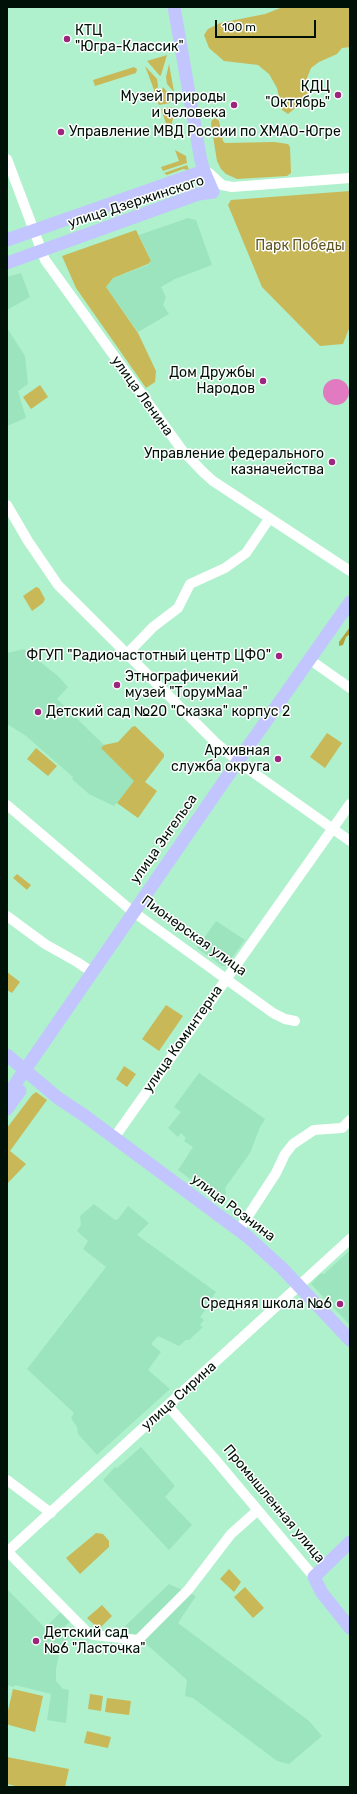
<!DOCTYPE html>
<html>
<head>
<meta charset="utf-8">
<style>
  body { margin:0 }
  #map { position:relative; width:357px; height:1794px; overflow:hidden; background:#aff1cd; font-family:Rubik,sans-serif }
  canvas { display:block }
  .frame { position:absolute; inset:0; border:8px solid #001207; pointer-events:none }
  .scale { position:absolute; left:215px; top:20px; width:101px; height:18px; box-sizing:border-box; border:2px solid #001207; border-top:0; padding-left:5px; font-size:12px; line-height:14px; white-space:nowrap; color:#001207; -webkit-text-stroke:3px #fff; paint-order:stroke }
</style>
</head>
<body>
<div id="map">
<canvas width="357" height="1794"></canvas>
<div class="frame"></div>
<div class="scale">100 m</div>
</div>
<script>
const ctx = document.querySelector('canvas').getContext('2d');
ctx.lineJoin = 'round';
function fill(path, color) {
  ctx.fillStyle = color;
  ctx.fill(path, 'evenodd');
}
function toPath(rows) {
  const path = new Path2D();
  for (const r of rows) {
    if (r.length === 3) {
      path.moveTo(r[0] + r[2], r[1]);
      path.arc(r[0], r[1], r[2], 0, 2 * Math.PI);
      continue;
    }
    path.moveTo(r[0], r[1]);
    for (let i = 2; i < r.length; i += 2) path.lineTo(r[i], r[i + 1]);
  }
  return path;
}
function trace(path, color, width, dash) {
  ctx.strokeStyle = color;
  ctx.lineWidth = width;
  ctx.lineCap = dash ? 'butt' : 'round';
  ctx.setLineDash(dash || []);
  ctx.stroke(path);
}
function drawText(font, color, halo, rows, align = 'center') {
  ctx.font = font + ' Rubik,sans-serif';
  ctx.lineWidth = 3;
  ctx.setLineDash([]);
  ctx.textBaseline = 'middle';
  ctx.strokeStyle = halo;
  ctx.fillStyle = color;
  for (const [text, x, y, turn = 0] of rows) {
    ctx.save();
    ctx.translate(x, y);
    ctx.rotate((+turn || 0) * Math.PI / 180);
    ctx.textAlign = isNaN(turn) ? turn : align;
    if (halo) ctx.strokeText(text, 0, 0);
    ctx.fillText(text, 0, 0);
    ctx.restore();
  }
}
fill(toPath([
  [188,218,196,220,212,265,175,279,161,287,166,297,163,305,169,314,138,332,106,287,113,278,148,265,151,261,139,235],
  [21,273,30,297,7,310,7,277],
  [7,328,25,356,28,384,18,391,26,418,7,426],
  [24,649,58,676,68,687,57,699,104,745,102,748,135,781,114,806,89,794,72,779,73,777,26,736,7,724,7,653],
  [216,921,245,940,226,966,222,966,197,948],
  [199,1073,265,1119,260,1127,250,1153,225,1188,226,1194,219,1203,201,1189,202,1184,193,1178,190,1179,178,1170,193,1147,184,1141,186,1138,181,1133,178,1137,168,1128,181,1112,174,1107],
  [94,1204,115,1220,118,1219,128,1206,149,1223,137,1235,216,1292,209,1301,211,1303,200,1317,204,1320,200,1325,203,1327,189,1340,186,1340,179,1346,158,1336,151,1344,161,1352,148,1370,170,1389,97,1455,78,1434,77,1427,71,1418,74,1413,27,1369,106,1267,83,1249,88,1241,77,1231,81,1225,80,1216],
  [350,1250,350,1325,311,1284,320,1274,324,1274],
  [141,1447,175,1486,165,1497,192,1525,169,1550,103,1480,115,1467,117,1468],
  [169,1584,196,1596,178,1623,309,1721,322,1736,289,1764,277,1761,193,1698,185,1696,187,1680,136,1635,130,1636,123,1628],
  [7,1589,45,1628,62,1611,71,1621,65,1626,72,1635,58,1648,59,1655,56,1669,56,1681,63,1689,69,1690,66,1723,47,1720,51,1694,15,1685,14,1687,7,1685]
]), '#9ce4bd');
fill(toPath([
  [283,7,350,7,350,47,342,48,337,54,319,62,311,68,307,78,307,97,305,100,288,114,282,110,277,88,269,74,258,65,224,61,209,48,204,35,208,29,220,23,265,14],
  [167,55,161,75,160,76,147,61],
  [169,64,174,92,167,84,166,77],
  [145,66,157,79,158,86,156,95],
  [134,67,137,69,136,73,95,86,93,80],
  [163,87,171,96,170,103,159,105,158,103],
  [171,107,174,112,170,135,161,109],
  [216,118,219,121,223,141,225,143,274,142,288,144,290,147,291,173,287,176,237,179,226,174,221,169,217,161,211,124,212,120],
  [175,150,186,156,187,163,163,171,161,167,179,161],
  [187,165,189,170,183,169,167,175,164,173],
  [350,191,350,326,343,344,320,346,262,287,228,205,231,200],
  [136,230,151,261,148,264,113,278,106,287,138,333,156,371,155,382,146,388,76,288,62,256],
  [40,385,48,397,31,409,23,397],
  [36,587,39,588,45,599,43,603,32,611,23,596],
  [135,726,164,754,164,757,145,782,157,791,138,818,117,803,134,781,101,748,104,745,118,742,132,727],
  [327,733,342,743,325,768,310,757],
  [36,748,57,766,48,776,27,759],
  [17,874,31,885,27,890,13,878],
  [7,972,20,982,12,993,7,990],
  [166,1005,183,1016,159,1051,142,1039],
  [124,1066,136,1074,127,1087,116,1079],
  [36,1092,47,1100,10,1151,26,1164,7,1184,7,1128,32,1095],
  [96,1533,103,1534,109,1541,109,1547,80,1574,66,1558],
  [229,1569,241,1582,234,1592,220,1579],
  [245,1587,264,1608,253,1618,234,1597],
  [102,1605,112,1616,99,1629,87,1618],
  [13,1689,43,1696,35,1732,9,1725,7,1723,7,1715],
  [90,1694,103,1696,101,1711,88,1709],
  [107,1698,131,1701,129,1715,105,1712],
  [87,1731,111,1737,108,1748,84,1743],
  [7,1757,69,1769,65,1787,20,1787,7,1784]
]), '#c8b858');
fill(toPath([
  [350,627,350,634,346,637,343,645,339,646,339,642]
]), '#b3a33b');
fill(toPath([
  [336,392,13]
]), '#e27ac2');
trace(toPath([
  [7,159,45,260,182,450,203,472,213,481,350,571],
  [209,173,222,185,232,187,350,178],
  [7,505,28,541,58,585,215,742,238,761],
  [126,655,153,627,178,608,190,584,225,568,246,553,269,519],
  [316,664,350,688],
  [244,766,350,841],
  [7,805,133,912],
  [7,916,45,944,77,962,92,972],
  [139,916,273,1013,285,1019,295,1021],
  [114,1138,350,804],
  [239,1230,276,1173,285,1154,293,1144,314,1130,342,1128,350,1120],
  [168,1406,214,1458,314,1577],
  [7,1480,51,1513],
  [7,1552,350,1239],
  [8,1552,88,1633,94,1635,138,1640,188,1590,231,1534,258,1510]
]), '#fff', 10);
trace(toPath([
  [174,7,201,161,204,171,213,192],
  [7,240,204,171],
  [7,263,199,194,213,192],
  [7,1055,58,1098,85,1116,248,1237,282,1268,350,1340],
  [7,1096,238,761,350,602],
  [7,1109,20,1091],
  [350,1542,314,1577,322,1593,350,1628]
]), '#c2c5fe', 13);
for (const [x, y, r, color] of [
  [67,39,4,"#9c257e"],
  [338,95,4,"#9c257e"],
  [234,105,4,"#9c257e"],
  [61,132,4,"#9c257e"],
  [263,381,4,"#9c257e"],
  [332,462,4,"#9c257e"],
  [279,656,4,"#9c257e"],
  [117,685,4,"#9c257e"],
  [38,712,4,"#9c257e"],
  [278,759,4,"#9c257e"],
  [340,1304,4,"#9c257e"],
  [36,1641,4,"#9c257e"]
]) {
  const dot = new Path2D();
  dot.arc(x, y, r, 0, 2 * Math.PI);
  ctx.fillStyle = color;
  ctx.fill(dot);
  trace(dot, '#fff', 1.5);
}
drawText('14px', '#001207', '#fff', [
  ["КТЦ",75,31,"left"],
  ["\"Югра-Классик\"",75,47,"left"],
  ["КДЦ",330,87],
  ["\"Октябрь\"",330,103],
  ["Музей природы",226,97],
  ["и человека",226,113],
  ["Управление МВД России по ХМАО-Югре",69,132,"left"],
  ["Дом Дружбы",255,373],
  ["Народов",255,389],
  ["Управление федерального",324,454],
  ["казначейства",324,470],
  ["ФГУП \"Радиочастотный центр ЦФО\"",271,656],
  ["Этнографичекий",125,677,"left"],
  ["музей \"ТорумМаа\"",125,693,"left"],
  ["Детский сад №20 \"Сказка\" корпус 2",46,712,"left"],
  ["Архивная",270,751],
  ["служба округа",270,767],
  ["Средняя школа №6",332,1304],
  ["Детский сад",44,1633,"left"],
  ["№6 \"Ласточка\"",44,1649,"left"]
], 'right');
drawText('14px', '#001207', '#fff', [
  ["улица Дзержинского",136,202,-18],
  ["улица Ленина",142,396,54],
  ["улица Энгельса",164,839,-55],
  ["Пионерская улица",194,936,36],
  ["улица Коминтерна",183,1039,-55],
  ["улица Рознина",233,1208,37],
  ["улица Сирина",179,1396,-42],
  ["Промышленная улица",274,1504,50]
]);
drawText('14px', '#605722', '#fff', [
  ["Парк Победы",300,246]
]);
</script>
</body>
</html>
